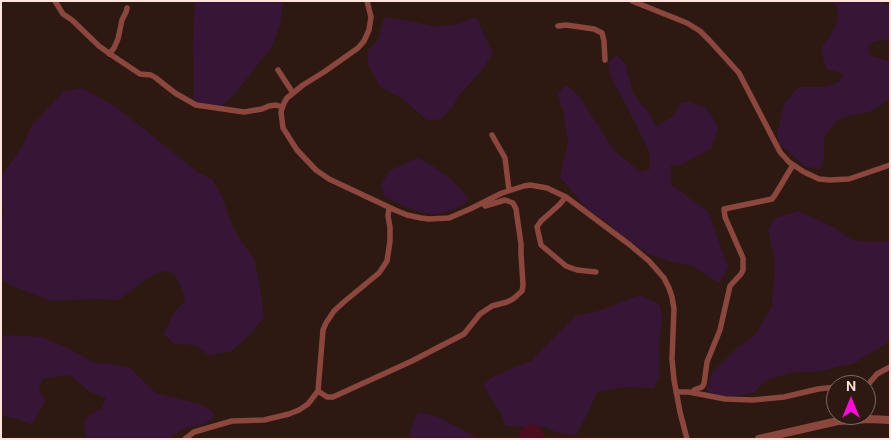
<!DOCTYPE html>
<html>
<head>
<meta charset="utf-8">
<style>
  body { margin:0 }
  #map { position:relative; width:891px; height:440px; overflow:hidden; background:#2d1912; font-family:"DM Sans",sans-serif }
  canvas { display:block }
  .frame { position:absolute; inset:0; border:2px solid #ffe4de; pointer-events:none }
  .north { position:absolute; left:826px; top:375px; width:50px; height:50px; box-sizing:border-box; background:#2d1912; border:1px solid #816a64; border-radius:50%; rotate:0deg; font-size:14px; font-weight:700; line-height:20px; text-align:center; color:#ffe4de }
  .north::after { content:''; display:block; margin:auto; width:18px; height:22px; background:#fc0dd3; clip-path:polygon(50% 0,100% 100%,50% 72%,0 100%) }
</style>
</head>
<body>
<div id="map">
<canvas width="891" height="440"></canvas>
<div class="frame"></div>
<div class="north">N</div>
</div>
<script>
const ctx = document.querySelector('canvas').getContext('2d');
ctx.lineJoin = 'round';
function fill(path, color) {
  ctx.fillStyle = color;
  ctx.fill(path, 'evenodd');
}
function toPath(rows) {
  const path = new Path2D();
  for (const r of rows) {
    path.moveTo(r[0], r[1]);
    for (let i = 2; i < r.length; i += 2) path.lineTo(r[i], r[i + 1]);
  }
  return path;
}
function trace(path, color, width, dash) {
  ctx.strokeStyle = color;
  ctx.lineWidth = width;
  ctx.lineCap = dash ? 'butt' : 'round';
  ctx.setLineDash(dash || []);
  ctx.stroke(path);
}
fill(toPath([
  [195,1,283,1,281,20,273,45,234,95,218,109,201,105,193,99,194,90,193,47],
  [831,1,880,1,890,6,890,40,875,41,868,46,871,56,890,61,890,97,888,101,869,112,848,116,836,121,824,137,824,158,820,169,804,166,796,158,779,144,777,134,784,104,798,87,824,87,839,82,844,74,827,69,824,63,821,47,832,34,838,19,837,6],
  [384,17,415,22,435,27,458,24,476,17,493,54,478,75,459,95,452,108,441,119,428,121,403,99,380,87,368,64,368,50,378,40],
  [616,55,625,63,633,93,649,113,656,127,673,116,682,102,689,102,704,107,712,116,718,128,711,149,678,166,671,164,671,185,708,211,728,267,719,283,692,266,668,261,648,254,622,236,607,222,588,210,560,177,568,142,563,110,557,94,566,85,579,96,614,150,640,172,650,169,650,153,622,97,611,78,608,63],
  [82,88,118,108,196,171,213,180,224,201,227,213,237,235,254,259,260,287,264,317,250,335,230,352,218,353,210,356,194,345,175,344,163,334,174,313,185,300,182,289,174,273,163,271,149,277,119,300,98,299,51,301,10,285,1,279,1,218,4,214,1,198,1,177,23,145,32,125,63,92],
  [418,158,433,166,453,181,469,199,461,206,448,212,433,214,420,212,394,202,384,195,381,185,389,171,410,161],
  [799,211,833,227,852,240,873,242,890,241,890,341,855,363,816,372,794,372,766,380,754,393,733,396,715,396,706,390,712,373,737,348,755,335,772,306,775,261,768,230,775,218],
  [640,295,659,304,662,316,659,344,659,377,654,388,625,387,597,392,587,415,576,435,559,433,544,427,523,427,506,426,501,414,483,385,490,379,501,373,531,361,576,316,598,311],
  [6,335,42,337,66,347,97,364,106,363,130,368,156,393,199,404,211,411,215,416,205,424,187,427,166,439,87,439,84,425,87,416,101,409,106,398,90,392,70,375,46,378,42,380,39,390,45,401,32,425,14,418,1,415,1,337],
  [418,412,438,417,469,433,477,439,410,439,410,430]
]), '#371536');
fill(toPath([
  [536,424,544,434,545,439,520,439,520,431,529,425]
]), '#4c0c1f');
trace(toPath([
  [55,1,63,14,72,20,99,46,113,56,140,74,151,75,156,78,175,93,196,105,244,112,262,109,269,106,276,105,282,107],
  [367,1,371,17,369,30,364,41,358,48,324,72,303,85,287,98,284,103,281,112,283,128,297,150,316,170,329,179,395,210,407,215,421,218,429,219,449,218,470,209,502,193,524,186,530,185,547,188,566,197,630,245,649,261,664,278,669,288,672,297,674,309,672,359,674,380,680,412,687,439],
  [632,1,687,23,700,31,710,41,739,73,780,152,789,162,804,172,819,179,830,180,849,179,890,165],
  [558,26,566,25,594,29,602,33,604,41,605,60],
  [109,54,114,48,118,39,122,20,126,12,127,8],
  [278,70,293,93],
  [492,135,505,158,509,190],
  [566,197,559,205,541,221,537,227,541,245,566,266,577,270,596,272],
  [866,387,877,374,890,367],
  [318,391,327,397,333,397,412,361,464,334,480,314,492,306,507,302,513,299,522,291,523,285,521,254,521,244,516,209,513,203,505,200,485,206],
  [676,392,689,392,725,399,753,400,784,397,818,389,836,387],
  [693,393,694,390,702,387,704,384,707,362,720,330,730,286,741,274,743,270,743,258,725,217,724,209,772,199,775,195,793,165],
  [185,439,194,432,232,421,264,420,289,414,299,410,308,404,318,391,323,330,326,323,334,311,345,301,379,273,387,261,390,241,390,227,388,216,389,208]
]), '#8b463e', 5.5);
trace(toPath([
  [759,439,838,421,869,419,890,420]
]), '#8b463e', 8);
</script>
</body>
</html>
